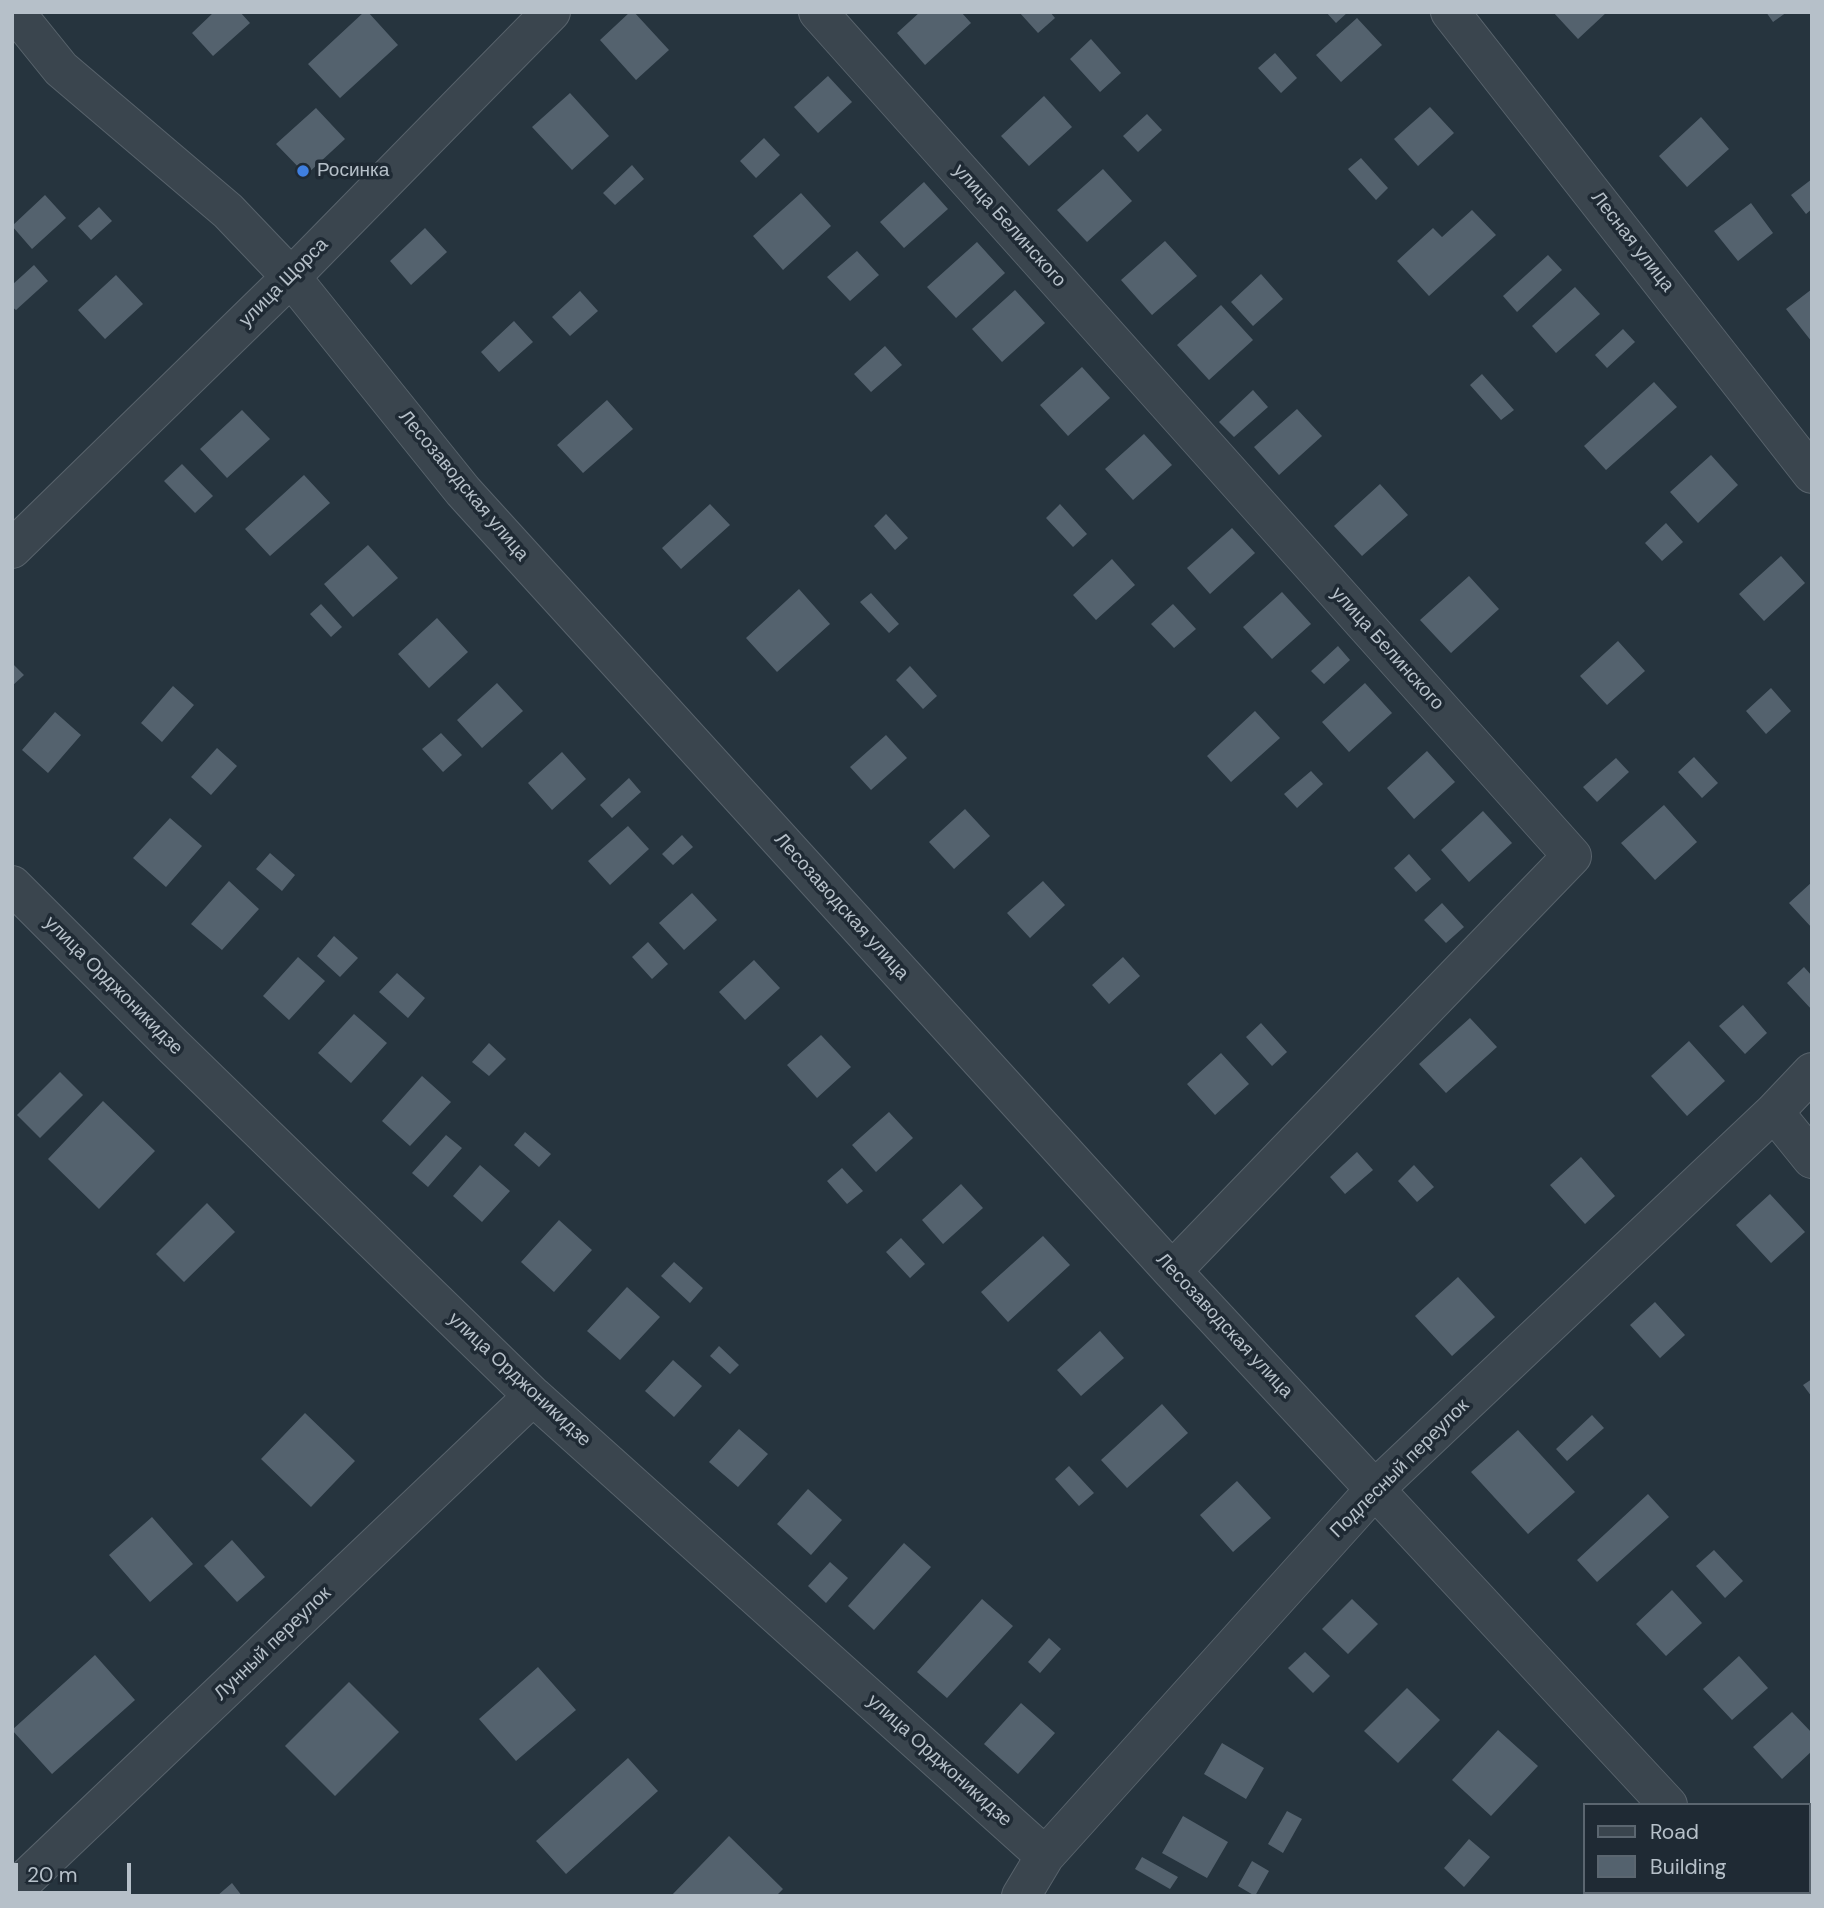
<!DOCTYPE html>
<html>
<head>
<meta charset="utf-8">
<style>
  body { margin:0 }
  #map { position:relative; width:1824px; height:1908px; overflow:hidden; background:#26343e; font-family:"DM Sans",sans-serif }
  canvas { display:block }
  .frame { position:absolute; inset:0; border:14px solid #b6c0c9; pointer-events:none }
  .legend { position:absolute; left:1583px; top:1803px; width:228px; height:91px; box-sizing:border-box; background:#1f2a34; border:2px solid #5b6670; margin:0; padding:9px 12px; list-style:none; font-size:21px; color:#b6c0c9 }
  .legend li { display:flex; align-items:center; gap:14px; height:35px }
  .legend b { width:35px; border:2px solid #5b6670 }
  .scale { position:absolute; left:14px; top:1863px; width:117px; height:32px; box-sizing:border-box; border:4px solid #b6c0c9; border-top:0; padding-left:9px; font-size:21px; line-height:24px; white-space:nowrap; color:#b6c0c9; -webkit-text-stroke:5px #1f2a34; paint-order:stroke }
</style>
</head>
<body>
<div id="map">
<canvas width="1824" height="1908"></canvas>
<div class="frame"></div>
<ul class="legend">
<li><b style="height:9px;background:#3a454e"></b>Road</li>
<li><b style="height:19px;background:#54626e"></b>Building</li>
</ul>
<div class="scale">20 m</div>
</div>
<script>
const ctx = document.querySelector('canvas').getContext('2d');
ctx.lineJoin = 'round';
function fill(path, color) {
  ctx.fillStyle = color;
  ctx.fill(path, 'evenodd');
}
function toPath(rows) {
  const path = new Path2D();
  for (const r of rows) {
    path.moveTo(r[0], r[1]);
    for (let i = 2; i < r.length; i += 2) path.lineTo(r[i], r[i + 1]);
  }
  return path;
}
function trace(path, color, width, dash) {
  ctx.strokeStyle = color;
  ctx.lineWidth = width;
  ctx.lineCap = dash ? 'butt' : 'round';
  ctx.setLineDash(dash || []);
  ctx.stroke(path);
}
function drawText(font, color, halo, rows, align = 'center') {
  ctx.font = font + ' "DM Sans",sans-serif';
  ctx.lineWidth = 7;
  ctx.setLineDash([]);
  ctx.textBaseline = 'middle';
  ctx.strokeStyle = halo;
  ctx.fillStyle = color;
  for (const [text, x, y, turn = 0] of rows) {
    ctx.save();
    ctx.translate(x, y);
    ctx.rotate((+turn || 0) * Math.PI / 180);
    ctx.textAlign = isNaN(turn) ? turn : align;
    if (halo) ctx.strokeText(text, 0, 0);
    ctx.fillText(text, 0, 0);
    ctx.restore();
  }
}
fill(toPath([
  [214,12,240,12,250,23,213,56,192,33],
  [364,12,368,12,398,45,340,98,308,64],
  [630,12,634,12,669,50,636,80,600,40],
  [920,12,961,12,971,23,925,65,897,33],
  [1019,12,1050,12,1055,18,1038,33],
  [1326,12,1348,12,1336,23],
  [1553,12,1607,12,1578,39],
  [1766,12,1787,12,1773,22],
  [1357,18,1382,45,1341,82,1316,55],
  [1091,39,1121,73,1100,92,1070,59],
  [1275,53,1297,78,1281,93,1258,68],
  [828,76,852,102,818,133,794,107],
  [570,93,609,136,572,170,532,127],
  [1044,96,1072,127,1029,166,1001,136],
  [1430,107,1454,133,1418,166,1394,139],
  [316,108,345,139,306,175,276,144],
  [1147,114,1162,130,1138,152,1123,136],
  [1701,117,1729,149,1687,187,1659,156],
  [764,138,780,155,756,178,740,161],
  [1361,158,1388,188,1376,200,1348,169],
  [632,165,644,179,615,205,603,193],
  [1103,169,1132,201,1087,242,1057,210],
  [1812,179,1812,209,1806,214,1791,195],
  [924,182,948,209,904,248,880,222],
  [801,193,831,226,783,270,753,236],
  [45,195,66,218,32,249,12,226],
  [1751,203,1773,233,1738,261,1714,231],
  [99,207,112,221,91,240,78,226],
  [1472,210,1496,235,1429,296,1397,261,1433,228,1442,237],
  [425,228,447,252,411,285,390,261],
  [1165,241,1197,276,1152,315,1121,280],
  [977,242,1005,273,956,318,927,287],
  [857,251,879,275,850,301,827,277],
  [1548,255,1562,270,1517,312,1503,296],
  [34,265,48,281,16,310,12,307,12,285],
  [1261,274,1283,299,1253,326,1231,302],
  [116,275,143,304,105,339,78,310],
  [1575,287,1600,314,1556,353,1532,326],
  [1812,289,1812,342,1786,309],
  [1015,290,1045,323,1002,362,972,329],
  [580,291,598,311,570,336,552,317],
  [1221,305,1253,340,1209,380,1177,345],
  [514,321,533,342,499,372,481,352],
  [1623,329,1635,342,1607,368,1595,355],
  [885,346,902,365,871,392,854,374],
  [1082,367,1110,398,1068,436,1040,405],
  [1482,374,1514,410,1501,420,1470,385],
  [1654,382,1677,407,1606,470,1584,446],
  [1253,390,1268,407,1234,437,1219,422],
  [607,400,633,429,583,473,557,445],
  [1297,409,1322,436,1279,475,1254,447],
  [242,410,270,439,227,478,200,449],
  [1144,434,1172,465,1133,500,1105,469],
  [1711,455,1738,485,1698,523,1670,492],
  [182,464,213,496,195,513,164,481],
  [304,475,330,503,270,556,245,529],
  [1380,484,1408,515,1362,556,1334,526],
  [710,504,730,525,681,569,662,548],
  [1060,504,1087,534,1073,547,1046,518],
  [886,514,908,538,895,550,874,526],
  [1666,523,1683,542,1662,561,1645,543],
  [1232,528,1255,553,1210,594,1187,568],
  [368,545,398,578,353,617,324,584],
  [1781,556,1805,583,1764,621,1739,594],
  [1112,559,1135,585,1096,620,1073,595],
  [1469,576,1499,609,1451,653,1420,620],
  [799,589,830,624,777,672,746,638],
  [1282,592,1311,624,1272,659,1243,627],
  [871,593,899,624,889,633,860,602],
  [321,604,342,627,331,637,310,614],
  [1173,604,1196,629,1174,648,1151,624],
  [437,618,468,652,429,688,398,654],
  [1618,641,1645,671,1607,705,1580,676],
  [1338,646,1350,660,1324,684,1311,671],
  [12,663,24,675,12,686],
  [910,666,937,696,923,709,896,680],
  [497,683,523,711,482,748,457,720],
  [1365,683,1392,713,1349,752,1322,722],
  [173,686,194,705,162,742,141,723],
  [1771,688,1791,711,1766,734,1746,711],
  [1255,711,1280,738,1231,782,1207,756],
  [55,712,81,735,48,773,22,750],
  [441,733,462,755,443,772,422,749],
  [886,735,907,758,871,790,850,767],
  [217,748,237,766,211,795,191,777],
  [1427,751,1455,782,1414,819,1387,788],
  [562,752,586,779,552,810,528,783],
  [1694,757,1718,783,1702,798,1678,772],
  [1616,758,1629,772,1597,802,1583,787],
  [1311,771,1323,784,1297,808,1284,794],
  [629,778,641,792,612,818,600,805],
  [1664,805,1697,842,1655,880,1621,843],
  [965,809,990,836,954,869,929,842],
  [1483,811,1512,843,1469,882,1441,850],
  [170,818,202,846,166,887,133,858],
  [628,826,649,849,610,885,588,861],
  [682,835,693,847,673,865,662,854],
  [270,853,295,875,282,891,256,869],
  [1409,854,1431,879,1416,892,1394,868],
  [229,881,259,909,222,950,191,924],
  [1043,881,1065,905,1030,938,1007,913],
  [1812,882,1812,928,1789,903],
  [692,893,717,920,684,950,659,923],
  [1442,903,1464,927,1446,943,1424,920],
  [334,936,358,958,340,977,317,956],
  [648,942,668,964,652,979,632,957],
  [298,957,325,981,289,1020,263,996],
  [1123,957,1140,976,1109,1004,1092,985],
  [754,960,780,988,745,1020,719,992],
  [1804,967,1812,976,1812,1010,1787,983],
  [397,973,425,998,408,1018,379,992],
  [1743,1005,1767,1033,1745,1054,1719,1026],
  [354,1014,387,1043,351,1083,318,1053],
  [1470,1018,1497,1047,1446,1093,1419,1064],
  [1261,1023,1287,1052,1272,1066,1246,1037],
  [821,1035,851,1067,817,1098,787,1065],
  [1689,1041,1725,1081,1687,1116,1651,1076],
  [489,1043,506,1059,489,1076,472,1062],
  [1221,1053,1249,1084,1215,1115,1187,1084],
  [60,1072,83,1095,40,1138,17,1115],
  [422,1076,451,1102,410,1146,382,1121],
  [103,1101,155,1151,99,1209,48,1159],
  [889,1112,913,1138,876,1172,852,1145],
  [525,1132,551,1154,539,1167,514,1145],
  [446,1135,462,1148,428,1187,412,1173],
  [1357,1152,1373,1170,1345,1194,1330,1177],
  [1581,1157,1615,1196,1585,1224,1550,1185],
  [480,1165,510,1191,482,1222,453,1196],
  [1414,1165,1434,1187,1417,1202,1398,1181],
  [842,1168,863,1191,847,1204,827,1181],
  [961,1184,983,1208,943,1244,922,1220],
  [1770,1194,1805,1232,1771,1263,1736,1225],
  [207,1203,235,1232,184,1282,156,1254],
  [559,1220,592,1250,554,1292,521,1262],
  [1043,1236,1070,1265,1008,1322,981,1292],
  [901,1238,925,1264,910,1278,886,1252],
  [674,1262,703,1288,690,1303,661,1276],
  [1458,1277,1495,1317,1452,1356,1415,1316],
  [627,1287,660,1317,620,1360,587,1331],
  [1655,1302,1685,1335,1660,1358,1630,1325],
  [1100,1331,1124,1358,1081,1396,1057,1370],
  [719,1346,739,1365,730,1374,710,1356],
  [673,1360,702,1386,674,1417,645,1391],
  [1812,1379,1812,1397,1803,1385],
  [1162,1404,1188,1433,1127,1488,1101,1460],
  [305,1413,355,1461,311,1507,261,1459],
  [1592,1415,1604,1428,1567,1461,1556,1449],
  [739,1429,768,1454,738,1487,709,1462],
  [1518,1430,1575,1492,1528,1534,1471,1472],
  [1069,1466,1094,1493,1079,1506,1055,1479],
  [1237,1481,1271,1518,1233,1552,1200,1515],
  [808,1489,842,1520,811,1555,777,1524],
  [1648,1494,1669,1517,1597,1582,1577,1560],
  [152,1517,193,1564,150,1602,109,1555],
  [232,1540,265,1577,237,1602,204,1566],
  [904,1543,931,1567,874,1630,848,1606],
  [1714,1550,1743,1581,1725,1598,1696,1566],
  [830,1562,848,1578,826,1603,808,1586],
  [1672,1590,1702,1623,1666,1656,1636,1624],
  [982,1599,1013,1626,947,1698,917,1672],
  [1352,1599,1378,1624,1348,1654,1322,1629],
  [1049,1638,1061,1649,1040,1673,1028,1662],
  [1305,1652,1330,1676,1313,1693,1288,1668],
  [95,1655,135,1700,52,1774,12,1730],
  [1739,1656,1768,1688,1732,1720,1703,1689],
  [538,1667,576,1710,516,1761,479,1719],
  [349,1682,399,1732,335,1796,285,1746],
  [1407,1688,1440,1720,1398,1763,1364,1731],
  [1021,1703,1055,1733,1018,1774,984,1744],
  [1792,1712,1812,1733,1812,1751,1782,1779,1753,1747],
  [1498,1730,1538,1766,1491,1816,1452,1780],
  [1222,1743,1264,1768,1246,1799,1204,1774],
  [628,1758,658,1791,566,1874,536,1841],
  [1287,1811,1302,1819,1283,1853,1268,1844],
  [1183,1816,1228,1842,1207,1878,1162,1853],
  [729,1836,783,1889,776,1896,671,1896],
  [1469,1839,1490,1857,1464,1887,1444,1868],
  [1142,1857,1178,1877,1170,1889,1135,1869],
  [1252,1861,1269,1871,1255,1896,1238,1886],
  [232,1883,242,1896,217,1896]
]), '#54626e');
const minor = toPath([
  [15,12,61,69,228,211,291,277,463,491,1172,1271,1668,1805],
  [818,12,1572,856,1172,1271],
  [1450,12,1812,474],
  [12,549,291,277,551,12],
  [12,885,172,1045,533,1396,1045,1856],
  [1774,1112,1812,1159],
  [12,1892,533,1396],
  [1755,1892,1759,1896],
  [1021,1896,1045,1856,1376,1488,1774,1112,1812,1072]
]);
trace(minor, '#58636c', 40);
trace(minor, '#3a454e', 38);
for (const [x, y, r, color] of [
  [303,171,7,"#3f7fe0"]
]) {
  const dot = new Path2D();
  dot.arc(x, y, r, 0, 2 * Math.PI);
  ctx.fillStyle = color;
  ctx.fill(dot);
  trace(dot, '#1f2a34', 2.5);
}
drawText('19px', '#b6c0c9', '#1f2a34', [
  ["Росинка",317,171]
], 'left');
drawText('19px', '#b6c0c9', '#1f2a34', [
  ["улица Белинского",1009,226,48],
  ["Лесная улица",1632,242,52],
  ["улица Щорса",284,283,-45],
  ["Лесозаводская улица",463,486,50],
  ["улица Белинского",1387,649,48],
  ["Лесозаводская улица",841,907,48],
  ["улица Орджоникидзе",113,986,45],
  ["Лесозаводская улица",1224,1326,47],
  ["улица Орджоникидзе",519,1380,43],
  ["Подлесный переулок",1400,1469,-45],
  ["Лунный переулок",273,1644,-44],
  ["улица Орджоникидзе",939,1761,42]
]);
</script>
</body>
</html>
